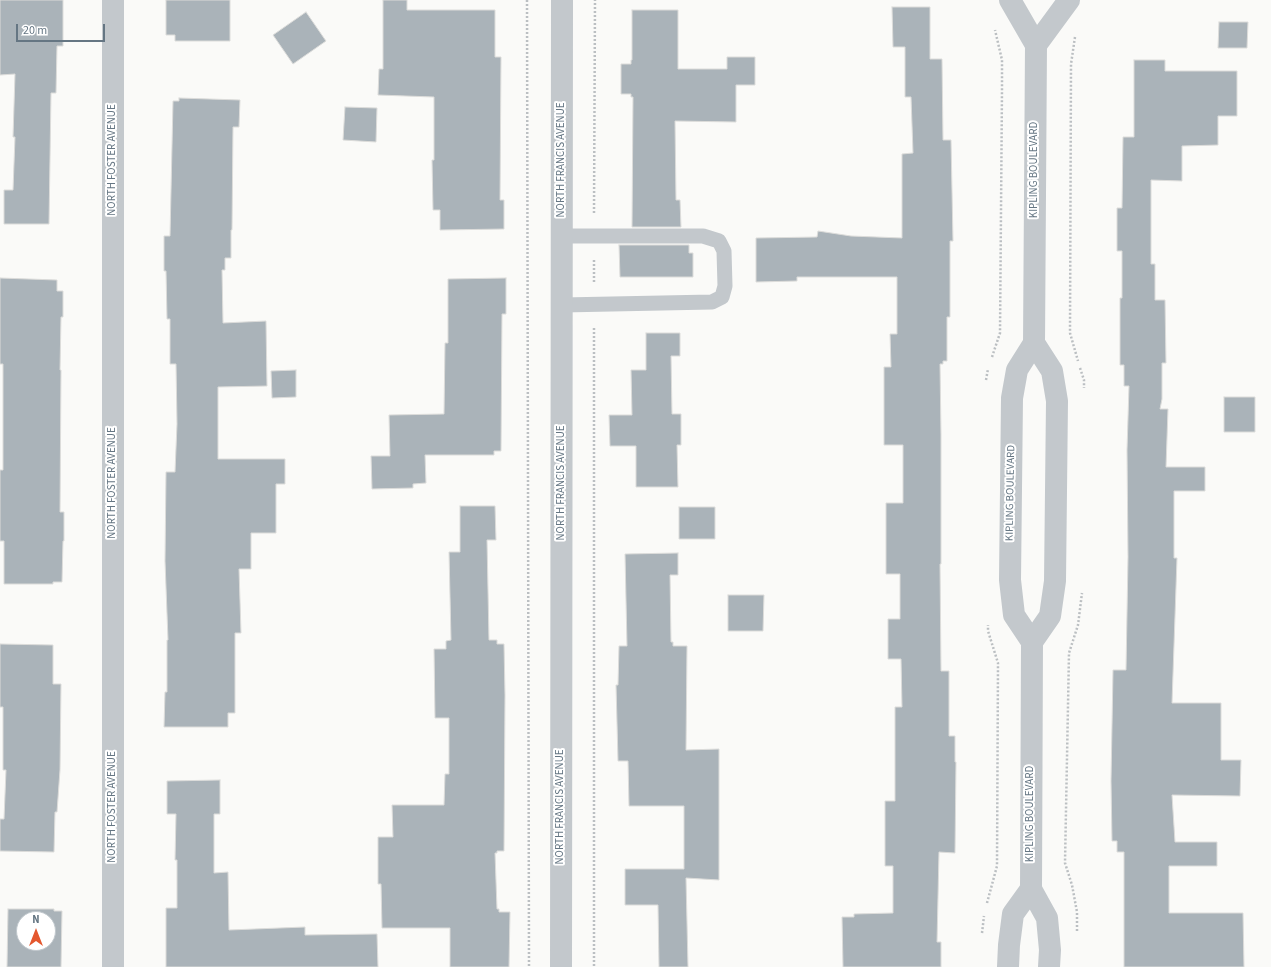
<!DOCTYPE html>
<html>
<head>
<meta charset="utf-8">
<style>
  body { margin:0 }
  #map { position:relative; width:1271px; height:967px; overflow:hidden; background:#fafaf8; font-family:"Source Sans 3",sans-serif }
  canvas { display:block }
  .north { position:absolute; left:16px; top:911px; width:40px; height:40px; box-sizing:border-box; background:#fff; border:1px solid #c1c8cd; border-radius:50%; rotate:0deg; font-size:11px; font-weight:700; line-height:16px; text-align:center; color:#657683 }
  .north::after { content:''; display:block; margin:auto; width:14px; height:18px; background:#e4572e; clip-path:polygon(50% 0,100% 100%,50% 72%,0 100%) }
  .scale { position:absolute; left:16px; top:24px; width:89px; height:18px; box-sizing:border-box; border:2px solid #657683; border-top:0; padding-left:5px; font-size:12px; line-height:14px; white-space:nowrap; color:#657683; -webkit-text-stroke:3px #fff; paint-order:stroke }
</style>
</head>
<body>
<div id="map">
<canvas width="1271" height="967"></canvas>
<div class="north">N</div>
<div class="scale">20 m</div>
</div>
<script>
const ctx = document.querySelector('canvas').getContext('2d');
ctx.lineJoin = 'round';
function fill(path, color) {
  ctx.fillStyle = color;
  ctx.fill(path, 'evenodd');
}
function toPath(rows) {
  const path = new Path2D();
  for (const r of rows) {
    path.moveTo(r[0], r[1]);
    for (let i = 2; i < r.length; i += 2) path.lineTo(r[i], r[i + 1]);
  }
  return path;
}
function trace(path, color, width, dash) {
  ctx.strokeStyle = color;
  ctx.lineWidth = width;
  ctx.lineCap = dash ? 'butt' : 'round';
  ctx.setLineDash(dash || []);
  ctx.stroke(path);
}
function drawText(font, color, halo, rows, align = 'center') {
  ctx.font = font + ' "Source Sans 3",sans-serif';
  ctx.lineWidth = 4;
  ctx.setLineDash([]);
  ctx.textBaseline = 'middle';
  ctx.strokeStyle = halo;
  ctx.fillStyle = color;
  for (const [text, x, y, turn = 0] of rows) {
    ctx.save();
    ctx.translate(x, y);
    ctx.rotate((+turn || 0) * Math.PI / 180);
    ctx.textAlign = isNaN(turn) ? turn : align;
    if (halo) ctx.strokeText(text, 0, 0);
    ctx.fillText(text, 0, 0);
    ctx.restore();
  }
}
const building = toPath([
  [0,0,63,0,63,46,57,46,56,93,51,93,49,224,4,224,4,190,13,190,15,137,13,137,15,74,0,75,0,0],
  [166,0,230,0,230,41,175,41,175,35,166,35,166,0],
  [383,0,407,0,407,10,495,10,495,57,501,57,500,200,504,200,504,229,440,230,440,210,433,210,432,160,434,160,434,97,378,95,379,69,383,69,383,0],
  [892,7,930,7,930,59,942,59,943,140,951,140,953,241,950,241,950,317,947,317,947,361,943,361,943,364,940,364,941,435,941,564,940,564,941,671,949,671,949,736,955,736,955,762,956,762,955,853,939,852,937,942,941,942,941,967,843,967,842,917,854,917,854,914,893,913,893,866,885,866,885,801,895,801,895,707,902,707,901,659,888,659,888,619,900,619,900,574,886,574,886,503,903,503,903,445,884,445,884,367,891,367,890,334,897,334,897,277,797,277,797,281,756,282,756,238,817,237,818,231,851,236,902,238,902,154,913,153,911,97,905,97,905,47,893,47,892,7],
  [632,10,678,10,678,69,727,69,727,57,755,57,755,85,736,85,736,122,675,121,676,200,680,200,681,227,632,227,633,97,631,97,631,94,621,94,621,64,631,64,631,60,632,60,632,10],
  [306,12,326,41,293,64,273,35,306,12],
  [1219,22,1248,22,1247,48,1218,48,1219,22],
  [1134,60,1165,60,1165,71,1237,71,1237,116,1218,116,1218,145,1182,146,1182,181,1151,180,1151,264,1155,264,1155,300,1165,300,1166,363,1162,363,1162,399,1160,409,1168,409,1166,467,1205,467,1205,491,1174,491,1174,558,1177,558,1172,703,1221,703,1221,760,1241,760,1240,796,1172,795,1175,842,1217,842,1217,866,1169,866,1169,913,1243,913,1244,967,1124,967,1124,852,1117,852,1117,841,1112,841,1111,781,1113,670,1126,670,1128,557,1127,450,1129,386,1124,386,1124,365,1120,365,1120,298,1122,298,1122,251,1117,251,1117,208,1122,208,1123,137,1134,137,1134,60],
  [179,98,240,100,239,127,233,127,232,230,231,230,231,258,225,258,225,270,222,270,223,323,266,321,267,386,218,387,218,459,285,459,285,484,276,484,276,533,251,533,251,569,239,569,241,633,235,633,235,713,228,713,228,727,164,727,165,692,167,692,167,640,168,640,165,561,166,472,175,472,177,424,176,364,170,364,170,319,167,319,166,271,164,271,164,236,170,236,173,101,179,101,179,98],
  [345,107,377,108,376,142,343,140,345,107],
  [619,245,689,245,689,253,693,253,693,277,620,277,619,245],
  [0,278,57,280,57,291,63,291,63,317,61,317,60,370,61,370,60,512,64,512,64,541,63,541,62,582,53,582,53,584,4,584,4,541,0,541,0,470,3,470,3,364,0,364,0,278],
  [506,278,506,314,502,314,501,451,494,451,494,455,425,455,426,483,413,484,413,488,372,489,371,456,390,456,389,415,444,414,445,343,448,343,448,279,506,278],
  [646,333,680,333,680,356,671,356,672,414,681,414,681,445,677,445,678,487,636,487,636,446,610,446,609,415,632,415,631,370,646,370,646,333],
  [296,370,296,397,272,398,271,371,296,370],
  [1224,397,1255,397,1255,432,1224,432,1224,397],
  [460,506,495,506,496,540,487,540,489,640,497,640,497,644,504,644,505,695,504,851,497,851,497,853,495,853,497,909,499,909,499,912,510,912,509,967,450,967,450,928,382,928,381,884,378,884,378,837,393,837,392,805,444,805,445,774,449,774,449,718,435,718,434,649,446,649,446,641,451,640,449,552,460,552,460,506],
  [679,507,715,507,715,539,679,539,679,507],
  [678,553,678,575,670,575,671,642,673,642,673,646,687,646,686,750,719,749,719,880,686,878,688,967,659,967,658,905,625,905,625,869,684,869,684,806,629,806,628,761,618,761,616,685,618,685,619,646,627,646,625,554,678,553],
  [728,595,764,595,763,631,728,631,728,595],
  [0,644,53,645,53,684,61,684,60,770,57,812,55,812,54,852,0,851,0,819,4,819,6,770,3,770,3,707,0,707,0,644],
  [220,780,220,814,214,814,214,873,228,872,229,930,305,927,305,935,377,934,378,967,166,967,166,908,177,908,177,860,175,860,176,814,167,814,167,781,220,780],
  [8,909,54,909,54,911,62,911,61,967,7,967,8,909],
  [24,919,48,919,48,943,24,943,24,919]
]);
fill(building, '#aab3b9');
trace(building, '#dcdcda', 1);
trace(toPath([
  [527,0,529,967],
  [1075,37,1071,64,1070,333,1078,361],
  [594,213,595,0],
  [594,260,594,283],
  [594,328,594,967],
  [992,357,1000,333,1002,89,1002,60,995,30],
  [1080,368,1084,380,1084,388],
  [986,380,988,369],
  [987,903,997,866,998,663,988,631,988,625],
  [1077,931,1077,912,1072,885,1065,863,1069,653,1078,625,1082,593],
  [982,933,984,916]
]), '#bbbfc2', 2.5, [2, 2]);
trace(toPath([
  [562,305,712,302,722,297,725,286,724,251,719,241,703,236,562,236]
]), '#c3c8cc', 15);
trace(toPath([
  [1010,0,1036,45,1034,343,1017,370,1012,398,1010,580,1014,615,1032,642],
  [1036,45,1069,0],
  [1034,343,1052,371,1057,401,1055,581,1050,616,1032,642,1031,889,1047,918,1050,950,1049,967],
  [113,967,113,0],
  [561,967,562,0],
  [1008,967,1009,945,1013,914,1031,889]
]), '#c3c8cc', 22);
drawText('11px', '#657683', '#fff', [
  ["NORTH FOSTER AVENUE",113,160,-90],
  ["NORTH FRANCIS AVENUE",562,160,-90],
  ["KIPLING BOULEVARD",1035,170,-90],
  ["NORTH FOSTER AVENUE",113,483,-90],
  ["NORTH FRANCIS AVENUE",562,483,-90],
  ["KIPLING BOULEVARD",1011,493,-89],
  ["NORTH FOSTER AVENUE",113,807,-90],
  ["NORTH FRANCIS AVENUE",561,807,-90],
  ["KIPLING BOULEVARD",1031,814,-90]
]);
</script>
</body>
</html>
